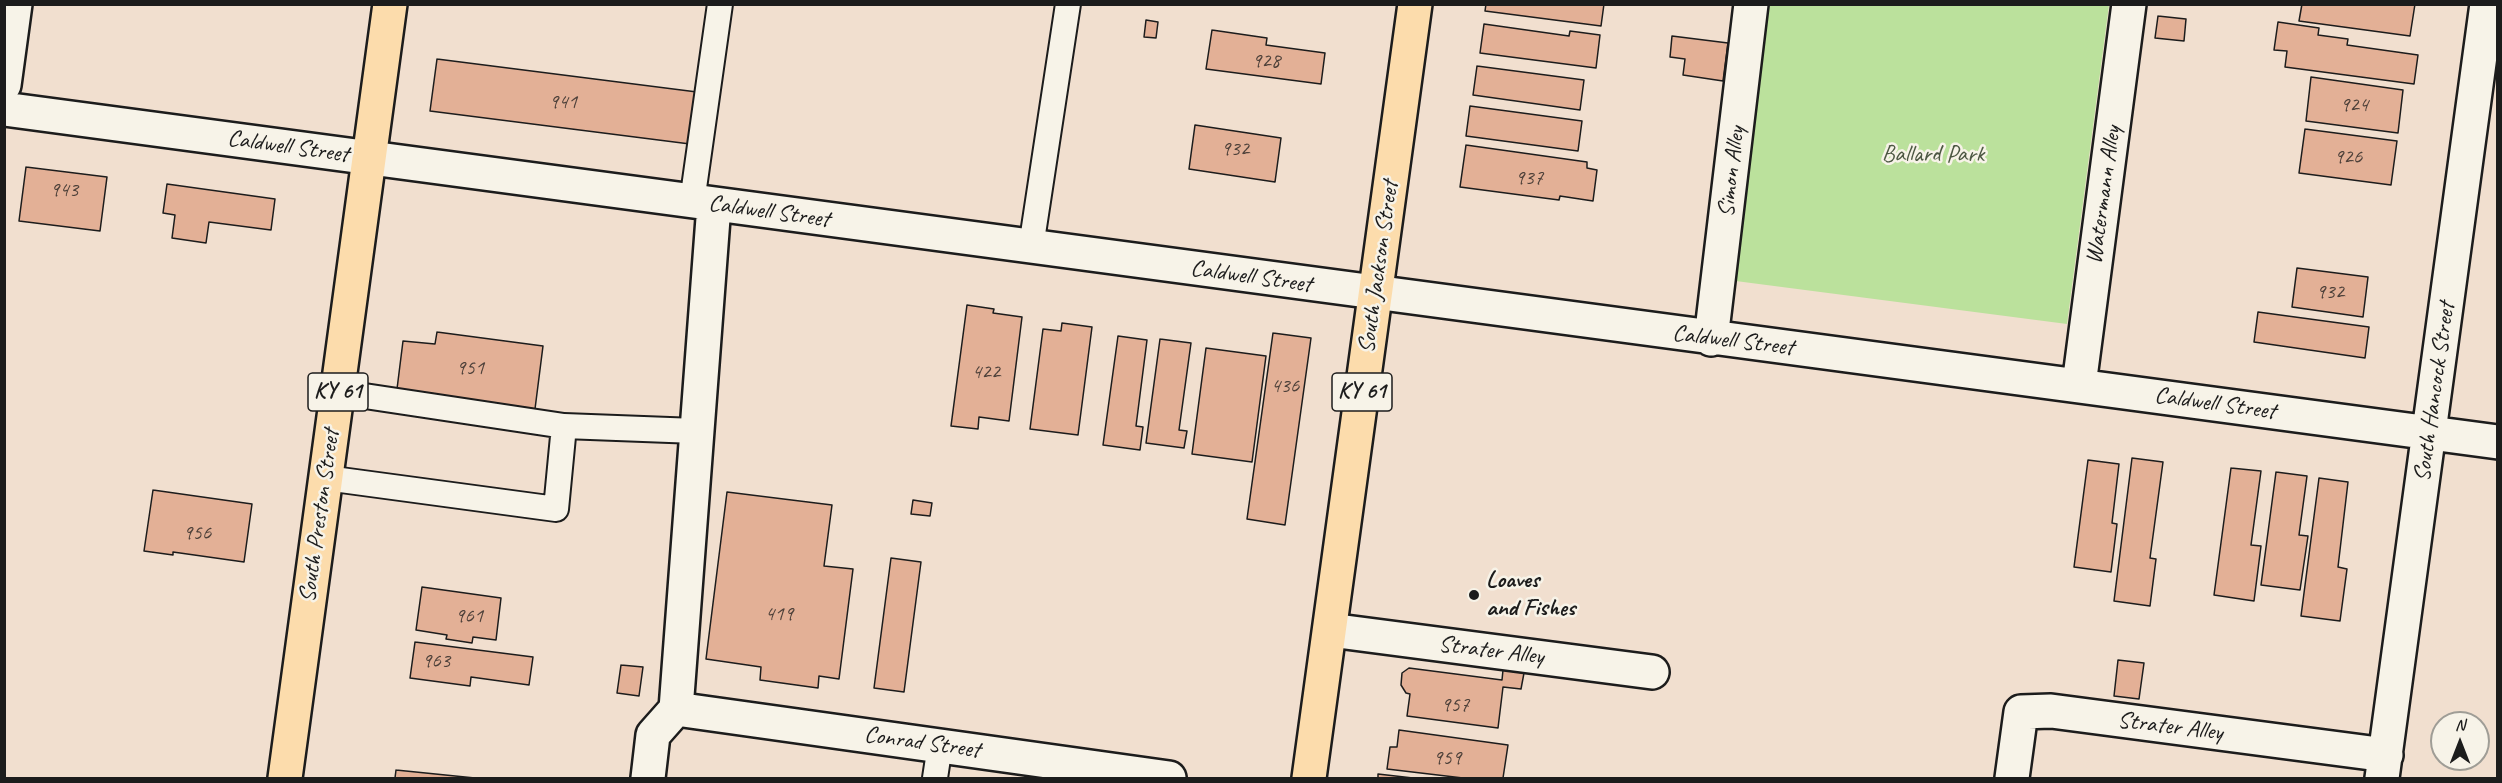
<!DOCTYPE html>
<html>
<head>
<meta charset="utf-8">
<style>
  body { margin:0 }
  #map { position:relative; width:2502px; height:783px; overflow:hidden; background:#f1dfcf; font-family:Caveat,sans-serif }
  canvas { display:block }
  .frame { position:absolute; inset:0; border:6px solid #1c1c1c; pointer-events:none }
  .north { position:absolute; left:2430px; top:711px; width:60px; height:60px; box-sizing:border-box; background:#f7f3e8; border:2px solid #9f9d96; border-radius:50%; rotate:0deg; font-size:16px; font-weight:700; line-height:24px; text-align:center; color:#1c1c1c }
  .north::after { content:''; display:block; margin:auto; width:21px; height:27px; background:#1c1c1c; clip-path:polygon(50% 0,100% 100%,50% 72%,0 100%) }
</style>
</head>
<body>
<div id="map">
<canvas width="2502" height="783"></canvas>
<div class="frame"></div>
<div class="north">N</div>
</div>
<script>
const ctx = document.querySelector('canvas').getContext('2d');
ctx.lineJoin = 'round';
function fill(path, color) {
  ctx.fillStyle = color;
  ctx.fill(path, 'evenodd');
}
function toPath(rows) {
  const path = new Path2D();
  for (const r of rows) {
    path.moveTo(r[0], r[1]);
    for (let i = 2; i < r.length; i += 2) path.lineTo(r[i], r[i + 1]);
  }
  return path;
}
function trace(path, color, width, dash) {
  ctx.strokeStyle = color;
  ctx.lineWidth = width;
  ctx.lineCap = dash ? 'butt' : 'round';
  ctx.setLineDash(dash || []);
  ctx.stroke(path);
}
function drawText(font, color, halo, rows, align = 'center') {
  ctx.font = font + ' Caveat,sans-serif';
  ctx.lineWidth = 5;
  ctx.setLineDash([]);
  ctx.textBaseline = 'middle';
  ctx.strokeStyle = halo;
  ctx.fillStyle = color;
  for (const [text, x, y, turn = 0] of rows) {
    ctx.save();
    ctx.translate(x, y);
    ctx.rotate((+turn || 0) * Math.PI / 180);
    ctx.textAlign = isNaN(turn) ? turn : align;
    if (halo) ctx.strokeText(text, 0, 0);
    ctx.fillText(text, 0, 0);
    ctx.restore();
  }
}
fill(toPath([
  [1764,5,2109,5,2067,324,1728,280]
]), '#bbe19c');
const building = toPath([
  [1486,4,1604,4,1601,26,1485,11,1486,4],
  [2302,4,2415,4,2410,36,2299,21,2302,4],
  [2158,16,2186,19,2184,41,2155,38,2158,16],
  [1146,20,1158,22,1156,38,1144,37,1146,20],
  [2278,22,2319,28,2318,35,2348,39,2347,45,2418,55,2414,84,2285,67,2287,51,2274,50,2278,22],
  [1484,24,1569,36,1570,31,1600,35,1596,68,1480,53,1484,24],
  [1212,30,1267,38,1266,45,1325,53,1321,84,1206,69,1212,30],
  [1672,36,1728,43,1723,81,1683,75,1685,59,1670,57,1672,36],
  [437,59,697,92,690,144,430,111,437,59],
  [1477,66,1584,80,1580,110,1473,95,1477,66],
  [2311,77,2403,90,2398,133,2306,121,2311,77],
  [1470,106,1582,121,1578,151,1466,136,1470,106],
  [1195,125,1281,138,1275,182,1189,169,1195,125],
  [2305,129,2397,141,2391,185,2299,173,2305,129],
  [1466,145,1587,162,1587,168,1597,170,1593,201,1560,196,1559,200,1460,187,1466,145],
  [26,167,107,177,100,231,19,221,26,167],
  [167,184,275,199,271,230,209,222,206,243,172,238,175,215,163,213,167,184],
  [2297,268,2368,277,2363,317,2292,307,2297,268],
  [967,305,994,309,993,313,1022,317,1009,421,979,417,978,429,951,426,967,305],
  [2258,312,2369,327,2365,358,2254,342,2258,312],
  [1062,323,1092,327,1078,435,1030,429,1043,329,1061,331,1062,323],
  [437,332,543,346,535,409,397,389,403,341,435,344,437,332],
  [1273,333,1311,338,1285,525,1247,519,1273,333],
  [1118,336,1147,340,1136,426,1143,427,1140,450,1103,445,1118,336],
  [1160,339,1191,343,1179,430,1187,431,1184,448,1146,443,1160,339],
  [1206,348,1266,356,1252,462,1192,454,1206,348],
  [2132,458,2163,462,2150,558,2156,559,2150,606,2114,601,2132,458],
  [2088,460,2119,464,2112,523,2117,524,2111,572,2074,567,2088,460],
  [2231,468,2261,471,2251,545,2261,546,2254,601,2214,595,2231,468],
  [2276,472,2307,476,2299,535,2308,536,2300,590,2261,585,2276,472],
  [2319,478,2348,482,2338,567,2347,569,2340,621,2301,616,2319,478],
  [153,490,252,504,244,562,173,552,173,555,144,551,153,490],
  [727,492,832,505,824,566,853,569,839,679,819,676,818,688,760,680,761,667,706,659,727,492],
  [913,500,932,503,930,516,911,514,913,500],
  [891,558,921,562,904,692,874,688,891,558],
  [422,587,501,598,496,640,473,637,472,643,446,639,447,635,416,630,422,587],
  [415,642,533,657,529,685,471,677,470,686,410,678,415,642],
  [2118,660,2144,663,2139,699,2114,696,2118,660],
  [621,665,643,667,639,696,617,693,621,665],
  [1409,668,1502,680,1503,670,1524,673,1521,689,1503,687,1498,728,1407,716,1410,694,1406,693,1401,685,1402,673,1409,668],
  [1399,730,1508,745,1503,778,1463,778,1387,769,1390,747,1397,747,1399,730],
  [396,770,475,778,395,778,396,770],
  [1378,774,1413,778,1378,778,1378,774]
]);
fill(building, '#e3b096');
trace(building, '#1c1c1c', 1.5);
const service = toPath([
  [692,202,720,4],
  [1031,247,1068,4],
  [564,426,696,431],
  [326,478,556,509,564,426,338,392],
  [935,778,940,745]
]);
const minor = toPath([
  [4,85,15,4],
  [4,109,2498,442],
  [1711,339,1751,4],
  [2079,385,2129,4],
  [1330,630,1652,672],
  [676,709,1169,778],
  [648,778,653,735,676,709,714,205],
  [2012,778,2021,712,2051,711,2386,755],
  [2382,778,2487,4]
]);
const primary = toPath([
  [285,778,390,4],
  [1309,778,1415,4]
]);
trace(service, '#1c1c1c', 28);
trace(minor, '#1c1c1c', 38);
trace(primary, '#1c1c1c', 38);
trace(service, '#f7f3e8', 24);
trace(minor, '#f7f3e8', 33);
trace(primary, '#fcdcac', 33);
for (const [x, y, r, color] of [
  [1474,595,6,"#1c1c1c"]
]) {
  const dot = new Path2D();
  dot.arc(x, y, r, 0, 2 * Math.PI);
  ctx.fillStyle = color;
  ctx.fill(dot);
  trace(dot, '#f7f3e8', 2);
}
drawText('21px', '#4e413a', null, [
  ["928",1266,61],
  ["941",563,102],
  ["924",2354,105],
  ["932",1235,149],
  ["926",2348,157],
  ["937",1529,178],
  ["943",64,190],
  ["932",2330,292],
  ["951",470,368],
  ["422",986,372],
  ["436",1285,386],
  ["956",197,533],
  ["419",779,614],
  ["961",469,616],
  ["963",436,661],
  ["957",1455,705],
  ["959",1447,758]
]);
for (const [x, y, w] of [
  [338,392,60],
  [1362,392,60]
]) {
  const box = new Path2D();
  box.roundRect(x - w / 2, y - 19, w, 38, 4.5);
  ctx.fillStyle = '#f7f3e8';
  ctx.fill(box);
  trace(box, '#1c1c1c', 1.5);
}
drawText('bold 22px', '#1c1c1c', null, [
  ["KY 61",338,392],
  ["KY 61",1362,392]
]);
drawText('24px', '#1c1c1c', '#f7f3e8', [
  ["Caldwell Street",288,147,8],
  ["Simon Alley",1732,172,-83],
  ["Watermann Alley",2104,195,-82],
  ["Caldwell Street",769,212,8],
  ["South Jackson Street",1379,267,-82],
  ["Caldwell Street",1251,277,8],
  ["Caldwell Street",1733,341,7],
  ["South Hancock Street",2435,392,-82],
  ["Caldwell Street",2215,404,8],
  ["South Preston Street",320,516,-82],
  ["Strater Alley",1491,651,7],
  ["Strater Alley",2170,727,7],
  ["Conrad Street",922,743,8]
]);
drawText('24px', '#4c5742', '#f7f3e8', [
  ["Ballard Park",1933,155]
]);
drawText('bold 24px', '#1c1c1c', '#f7f3e8', [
  ["Loaves",1486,581],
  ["and Fishes",1486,609]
], 'left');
</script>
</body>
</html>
